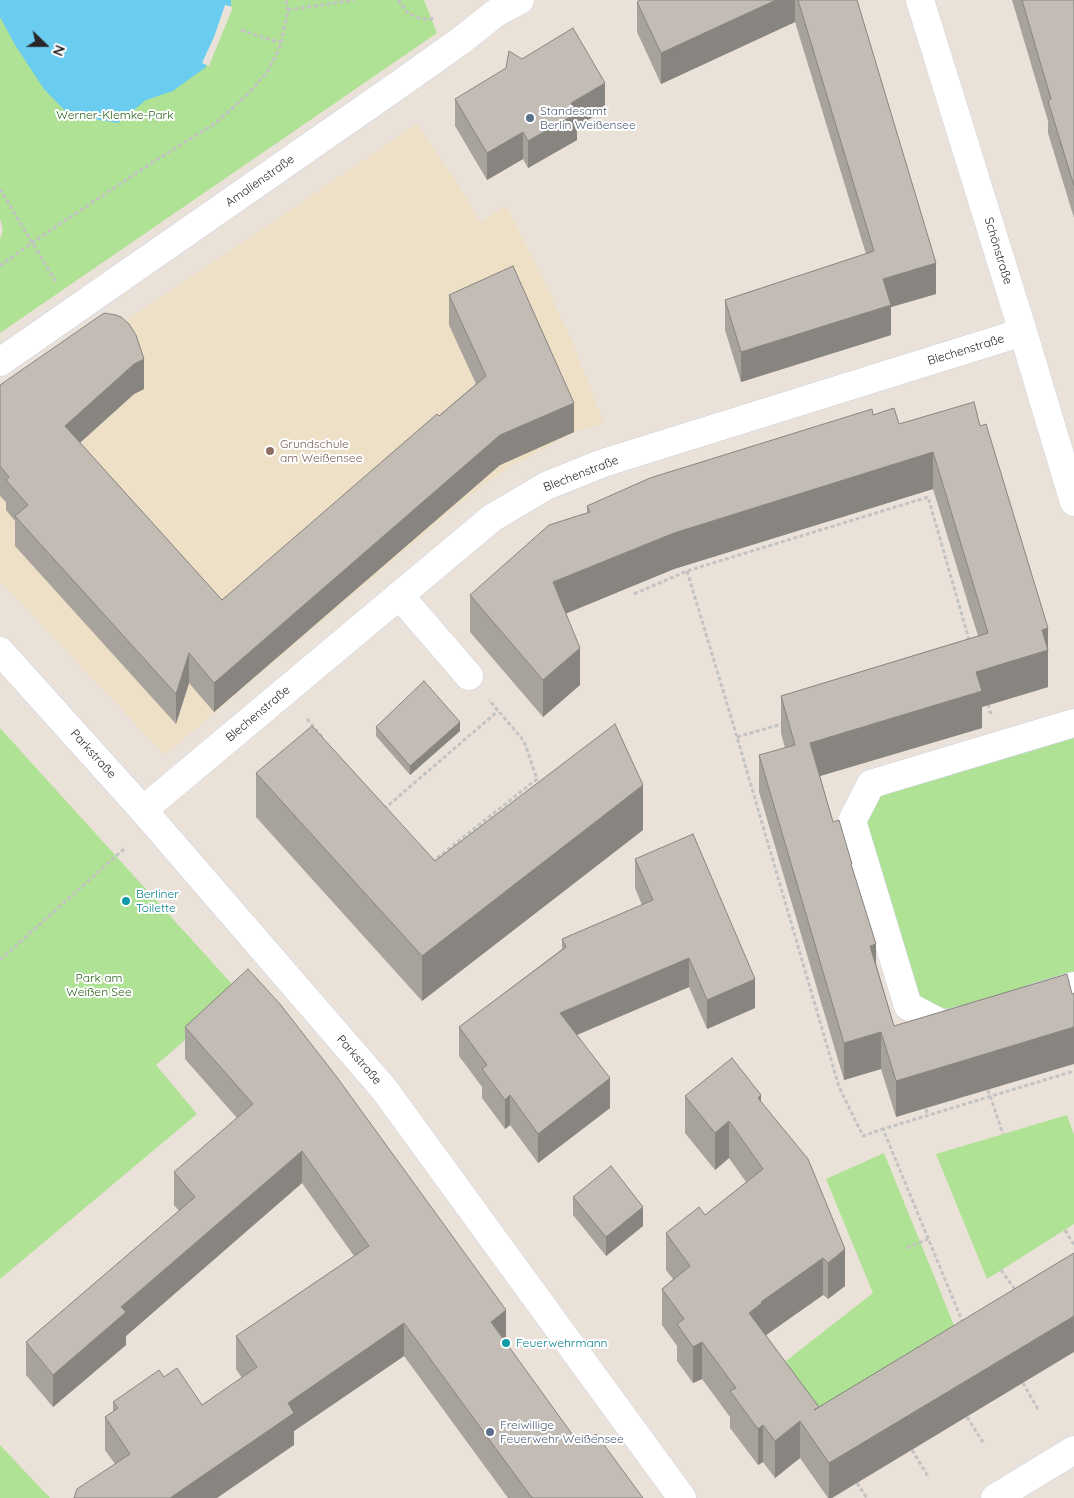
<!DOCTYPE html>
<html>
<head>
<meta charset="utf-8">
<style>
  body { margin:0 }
  #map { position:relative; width:1074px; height:1498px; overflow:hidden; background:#eae2d8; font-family:Quicksand,sans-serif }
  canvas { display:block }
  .north { position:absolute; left:20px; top:20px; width:50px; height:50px; -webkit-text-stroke:4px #fff; paint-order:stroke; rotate:112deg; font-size:14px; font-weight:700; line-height:20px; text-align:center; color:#272727 }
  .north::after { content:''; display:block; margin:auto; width:18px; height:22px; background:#272727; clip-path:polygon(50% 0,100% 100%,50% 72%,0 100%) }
</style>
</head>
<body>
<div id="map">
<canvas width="1074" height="1498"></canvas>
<div class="north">N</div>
</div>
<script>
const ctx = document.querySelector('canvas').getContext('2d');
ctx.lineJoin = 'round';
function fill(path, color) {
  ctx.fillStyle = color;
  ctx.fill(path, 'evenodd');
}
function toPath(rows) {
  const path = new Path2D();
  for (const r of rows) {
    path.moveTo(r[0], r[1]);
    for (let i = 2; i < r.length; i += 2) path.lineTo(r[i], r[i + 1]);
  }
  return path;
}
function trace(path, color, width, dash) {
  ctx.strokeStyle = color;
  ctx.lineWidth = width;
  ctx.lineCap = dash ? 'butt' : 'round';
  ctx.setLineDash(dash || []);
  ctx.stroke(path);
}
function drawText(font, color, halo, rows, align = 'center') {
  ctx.font = font + ' Quicksand,sans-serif';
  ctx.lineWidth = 4;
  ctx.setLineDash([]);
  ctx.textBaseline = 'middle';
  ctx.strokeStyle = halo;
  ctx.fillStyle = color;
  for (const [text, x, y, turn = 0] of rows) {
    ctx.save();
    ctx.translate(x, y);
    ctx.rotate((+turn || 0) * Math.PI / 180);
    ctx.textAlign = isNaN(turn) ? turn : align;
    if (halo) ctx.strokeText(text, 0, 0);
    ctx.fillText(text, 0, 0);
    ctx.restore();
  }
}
fill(toPath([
  [417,124,459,185,480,222,506,206,546,284,574,346,604,423,574,432,507,469,464,500,165,755,0,581,0,406]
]), '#ede0c7');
fill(toPath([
  [0,0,424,0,437,33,0,333,0,240,3,229,0,219],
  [0,728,240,993,156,1065,197,1114,0,1279],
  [1074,730,1074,975,960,1009,949,1009,935,1007,922,1001,911,989,865,839,867,811,874,797],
  [1067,1115,1074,1135,1074,1224,987,1279,936,1154],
  [884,1153,958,1335,822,1420,786,1361,873,1293,826,1179],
  [0,1445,50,1498,0,1498]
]), '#afe294');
fill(toPath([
  [0,0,231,0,231,6,206,67,173,91,146,100,118,123,69,115,44,89,15,45,0,17]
]), '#6accee');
fill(toPath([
  [225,5,233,7,209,66,202,63,214,37]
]), '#eae2d8');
const minor = toPath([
  [920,0,1023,332,1074,502],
  [0,362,404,81,463,39,497,12,520,0],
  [399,595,469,676],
  [0,651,143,810,384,1089,682,1498],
  [143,810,492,518,546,486,603,463,1023,332],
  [1034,998,1074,986],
  [961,1020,944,1025,908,1006,852,821,871,784,1074,723],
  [995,1498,1074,1450]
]);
trace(minor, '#ced2e1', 29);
trace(toPath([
  [398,0,408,13,421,19,433,19],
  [288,10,354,0],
  [241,30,271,40,281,42],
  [0,189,56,282],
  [0,266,33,242,153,162,216,123,249,93,268,71,280,47,288,10,286,0],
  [687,571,737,737,839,1087,863,1136,883,1129],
  [634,594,687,571,928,497,970,643],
  [988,704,991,715],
  [307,719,322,737],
  [737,737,785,723],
  [384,809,498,711],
  [432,862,537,779,524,741,489,700],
  [0,960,125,848],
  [988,1090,1003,1134],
  [926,1109,928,1116],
  [1065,1230,1074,1245],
  [907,1248,928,1239],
  [1001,1270,1016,1291],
  [963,1323,883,1129,1074,1071],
  [1023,1383,1039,1411],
  [967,1417,984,1444],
  [912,1450,929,1478],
  [857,1483,867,1498]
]), '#c3c3c3', 3, [4, 2.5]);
trace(minor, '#fff', 28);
fill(toPath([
  [640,0,857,0,936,294,891,307,891,335,741,382,725,330,725,300,866,254,795,22,661,84,637,32,637,2],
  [1012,0,1074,0,1074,218,1048,133,1048,121],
  [455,99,605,110,577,126,577,140,528,168,523,159,487,180,455,126],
  [449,295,574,432,500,465,214,712,189,683,176,724,15,546,15,521,6,510,6,502,0,496,0,385,144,389,134,394,80,443,222,600,476,384,449,325],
  [873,415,899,424,980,426,1048,628,1048,687,982,707,982,728,820,776,833,822,852,868,876,963,894,1026,1067,974,896,1117,881,1069,844,1080,759,792,759,755,785,748,781,733,781,696,978,636,933,489,674,569,566,613,580,685,543,717,470,632,470,595,587,513,587,506],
  [376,727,460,731,410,775,376,736],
  [256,773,435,861,643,830,422,1001,256,817],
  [635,859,755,1008,707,1029,689,987,577,1035,610,1108,538,1163,510,1125,505,1129,482,1098,482,1087,459,1056,459,1027,562,949,562,939,642,905,635,888],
  [185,1027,506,1343,580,1445,643,1498,508,1498,404,1356,294,1431,294,1445,115,1464,105,1450,105,1417,113,1412,113,1402,164,1377,202,1405,242,1378,236,1369,236,1336,354,1256,302,1183,126,1336,126,1345,53,1407,26,1375,26,1342,179,1211,174,1205,174,1172,237,1118,185,1059],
  [685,1096,761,1103,845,1286,828,1299,823,1295,766,1335,819,1408,1074,1253,832,1498,828,1498,800,1458,775,1478,763,1462,758,1465,730,1428,730,1417,702,1379,693,1383,677,1361,677,1346,662,1325,662,1289,673,1279,666,1270,666,1233,705,1215,746,1182,729,1158,715,1170,685,1133],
  [573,1197,643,1226,606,1256,573,1215]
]), '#a7a29c');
fill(toPath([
  [776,0,795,0,795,22,661,84,661,53],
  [605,83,605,110,577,126,577,140,528,168,528,141,571,103],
  [523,132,523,159,487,180,487,153],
  [936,263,936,294,891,307,891,335,741,382,741,352,883,279],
  [144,359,144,389,134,394,65,456,65,426,134,364],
  [574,403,574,432,500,465,214,712,214,683,500,435],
  [933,452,933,489,674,569,553,619,553,582,674,533],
  [1048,628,1048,687,982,707,982,728,810,779,810,743,976,672,1042,630],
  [580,648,580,685,543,717,543,680],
  [189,653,189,683,176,724,176,694],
  [460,722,460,731,410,775,410,766],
  [643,785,643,830,422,1001,422,956],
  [876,944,876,981,870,946],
  [689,958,689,987,560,1042,560,1013],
  [755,979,755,1008,707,1029,707,1000],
  [1074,1027,1074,1064,896,1117,896,1081],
  [881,1032,881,1069,844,1080,844,1043],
  [610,1078,610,1108,538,1163,538,1134],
  [510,1095,510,1125,505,1129,505,1100],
  [761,1095,761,1132,758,1098],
  [729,1121,729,1158,715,1170,715,1133],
  [302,1151,302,1183,126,1336,126,1345,53,1407,53,1375,121,1307],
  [643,1207,643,1226,606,1256,606,1237],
  [845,1249,845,1286,828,1299,828,1263],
  [823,1258,823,1295,762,1338,749,1313,761,1302],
  [506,1310,506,1343,491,1322],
  [1074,1316,1074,1352,832,1498,829,1498,829,1463],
  [404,1323,404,1356,294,1431,294,1445,217,1498,170,1498,288,1403],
  [702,1342,702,1379,693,1383,693,1347],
  [800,1421,800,1458,775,1478,775,1441],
  [763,1425,763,1462,758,1465,758,1429]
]), '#88847f');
const building = toPath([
  [640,0,776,0,661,53,637,2,640,0],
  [798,0,857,0,936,263,883,279,891,305,741,352,725,300,874,251,798,0],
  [1022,0,1074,0,1074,186,1048,101,1051,99,1022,0],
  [573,28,605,83,571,103,577,113,528,141,523,132,487,153,455,99,506,68,509,51,522,59,573,28],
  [513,266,574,403,500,435,214,683,189,653,176,694,15,516,28,505,6,480,9,477,0,466,0,385,104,313,116,315,121,317,129,324,136,335,144,359,134,364,65,426,222,600,437,414,439,416,486,376,449,295,513,266],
  [974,402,980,426,986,424,1048,628,1042,630,1048,650,976,672,982,691,810,743,833,822,839,820,852,864,851,864,876,944,870,946,894,1026,1067,974,1072,994,1074,993,1074,1027,896,1081,881,1032,844,1043,759,755,795,745,781,696,988,633,933,452,674,533,553,582,580,648,543,680,470,595,549,525,590,512,587,506,650,478,872,409,873,415,894,408,899,424,974,402],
  [424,681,460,722,410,766,376,727,424,681],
  [615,724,643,785,422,956,256,773,312,726,435,861,615,724],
  [693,834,755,979,707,1000,689,958,560,1013,610,1078,538,1134,510,1095,505,1100,482,1069,487,1065,459,1027,566,947,562,939,653,900,635,859,693,834],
  [248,969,280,1004,336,1076,506,1310,491,1322,580,1445,596,1434,643,1498,532,1498,404,1323,288,1403,294,1413,170,1498,74,1498,77,1489,130,1454,105,1417,118,1408,113,1402,159,1370,164,1377,177,1368,202,1405,257,1367,236,1336,369,1246,302,1151,121,1307,126,1312,53,1375,26,1342,195,1197,174,1172,253,1104,185,1027,248,969],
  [732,1058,761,1095,758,1098,808,1159,845,1249,828,1263,823,1258,761,1302,762,1303,749,1313,819,1407,814,1410,1074,1253,1074,1316,829,1463,800,1421,775,1441,763,1425,758,1429,730,1391,736,1388,702,1342,693,1347,677,1324,684,1319,662,1289,690,1266,666,1233,699,1207,705,1215,763,1169,729,1121,715,1133,685,1096,732,1058],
  [611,1166,643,1207,606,1237,573,1197,611,1166]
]);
fill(building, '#c2bcb5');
trace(building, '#88847f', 1);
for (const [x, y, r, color] of [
  [530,118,5,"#5c6f8a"],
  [270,451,5,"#8d6e63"],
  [126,901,5,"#0f9aa8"],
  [506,1343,5,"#0f9aa8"],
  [490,1432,5,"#5c6f8a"]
]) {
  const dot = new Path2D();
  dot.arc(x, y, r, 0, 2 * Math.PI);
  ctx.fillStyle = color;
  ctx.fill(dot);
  trace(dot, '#fff', 2);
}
drawText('12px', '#4e5e75', '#fff', [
  ["Standesamt",540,111],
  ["Berlin Weißensee",540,125],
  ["Freiwillige",500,1425],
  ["Feuerwehr Weißensee",500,1439]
], 'left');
drawText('12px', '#296319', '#fff', [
  ["Werner-Klemke-Park",115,115],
  ["Park am",99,978],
  ["Weißen See",99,992]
]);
drawText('12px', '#272727', '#fff', [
  ["Amalienstraße",260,181,-35],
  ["Schönstraße",998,251,73],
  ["Blechenstraße",966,350,-17],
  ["Blechenstraße",581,474,-21],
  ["Blechenstraße",258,714,-40],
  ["Parkstraße",93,754,48],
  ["Parkstraße",359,1060,49]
]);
drawText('12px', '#785e54', '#fff', [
  ["Grundschule",280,444],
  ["am Weißensee",280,458]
], 'left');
drawText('12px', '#0d838f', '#fff', [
  ["Berliner",136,894],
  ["Toilette",136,908],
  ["Feuerwehrmann",516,1343]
], 'left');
</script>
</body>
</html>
